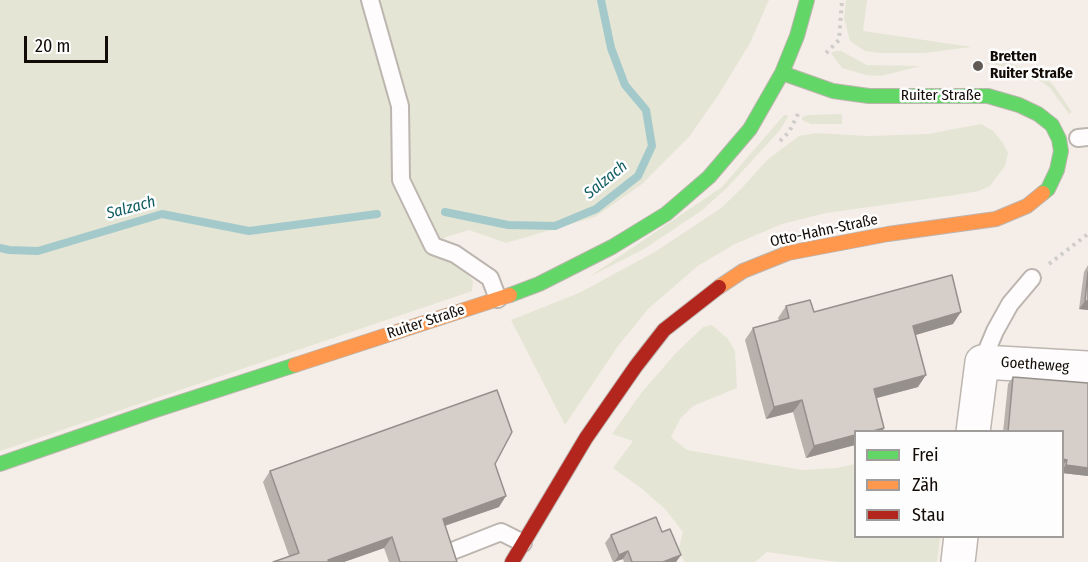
<!DOCTYPE html>
<html>
<head>
<meta charset="utf-8">
<style>
  body { margin:0 }
  #map { position:relative; width:1088px; height:562px; overflow:hidden; background:#f5eee8; font-family:"Fira Sans Condensed",sans-serif }
  canvas { display:block }
  .legend { position:absolute; left:854px; top:430px; width:210px; height:108px; box-sizing:border-box; background:#fdfdfd; border:2px solid #9f9c9a; margin:0; padding:8px 10px; list-style:none; font-size:18px; color:#130b06 }
  .legend li { display:flex; align-items:center; gap:12px; height:30px }
  .legend b { width:30px; border:2px solid #9f9c9a }
  .scale { position:absolute; left:24px; top:36px; width:84px; height:27px; box-sizing:border-box; border:3px solid #130b06; border-top:0; padding-left:8px; font-size:18px; line-height:21px; white-space:nowrap; color:#130b06; -webkit-text-stroke:4px #fdfdfd; paint-order:stroke }
</style>
</head>
<body>
<div id="map">
<canvas width="1088" height="562"></canvas>
<ul class="legend">
<li><b style="height:8px;background:#63d668"></b>Frei</li>
<li><b style="height:8px;background:#ff974d"></b>Zäh</li>
<li><b style="height:8px;background:#b3261e"></b>Stau</li>
</ul>
<div class="scale">20 m</div>
</div>
<script>
const ctx = document.querySelector('canvas').getContext('2d');
ctx.lineJoin = 'round';
function fill(path, color) {
  ctx.fillStyle = color;
  ctx.fill(path, 'evenodd');
}
function toPath(rows) {
  const path = new Path2D();
  for (const r of rows) {
    path.moveTo(r[0], r[1]);
    for (let i = 2; i < r.length; i += 2) path.lineTo(r[i], r[i + 1]);
  }
  return path;
}
function trace(path, color, width, dash) {
  ctx.strokeStyle = color;
  ctx.lineWidth = width;
  ctx.lineCap = dash ? 'butt' : 'round';
  ctx.setLineDash(dash || []);
  ctx.stroke(path);
}
function drawText(font, color, halo, rows, align = 'center') {
  ctx.font = font + ' "Fira Sans Condensed",sans-serif';
  ctx.lineWidth = 5;
  ctx.setLineDash([]);
  ctx.textBaseline = 'middle';
  ctx.strokeStyle = halo;
  ctx.fillStyle = color;
  for (const [text, x, y, turn = 0] of rows) {
    ctx.save();
    ctx.translate(x, y);
    ctx.rotate((+turn || 0) * Math.PI / 180);
    ctx.textAlign = isNaN(turn) ? turn : align;
    if (halo) ctx.strokeText(text, 0, 0);
    ctx.fillText(text, 0, 0);
    ctx.restore();
  }
}
fill(toPath([
  [0,0,769,0,750,43,719,94,689,137,642,184,595,217,506,243,469,230,446,237,433,246,465,272,473,281,472,291,0,451],
  [846,0,867,0,863,31,972,47,924,53,879,53,865,51,850,41,844,18],
  [835,51,841,51,867,65,920,66,881,76,866,75,842,68,831,53],
  [1006,62,1044,76,1054,86,1072,112,1069,114,1050,88,1031,74,1004,66,983,63],
  [842,114,842,124,811,124,802,120,802,117,808,115],
  [784,115,787,115,788,117,780,130,727,188,701,211,644,249,589,277,722,187],
  [981,124,993,131,1003,143,1008,153,1005,166,990,186,979,191,955,195,826,213,782,224,735,244,699,265,648,309,618,346,565,425,511,320,579,293,653,253,688,230,721,208,741,189,767,160,799,136,816,133,868,136,928,134],
  [712,325,728,339,735,351,737,388,693,406,680,419,671,437,687,450,802,470,836,468,855,464,856,536,940,537,937,562,838,562,767,552,755,562,685,562,678,551,683,532,665,509,641,488,613,468,633,441,612,434,642,392,675,354,703,327]
]), '#e4e5d4');
trace(toPath([
  [445,212,508,225,555,226,596,209,638,176,652,146,646,110,625,85,611,48,601,0],
  [0,248,9,250,38,251,162,214,249,231,377,214]
]), '#a4c9cb', 8);
const lane = toPath([
  [370,0,400,106,401,180,433,246,455,254,490,278,498,299],
  [1078,138,1088,137],
  [982,362,995,331,1010,304,1032,278],
  [455,550,501,532,523,543]
]);
const street = toPath([
  [973,432,982,362,1088,368],
  [958,562,961,536]
]);
const fast = toPath([
  [782,73,833,91,869,96,988,96,1019,105,1038,114,1052,125,1059,139,1061,151,1057,170,1048,189,1043,193],
  [510,295,539,284,612,247,666,214,709,177,750,129,782,73,797,36,807,0],
  [0,464,153,411,295,365]
]);
const slow = toPath([
  [719,287,743,271,788,253,888,234,996,219,1027,206,1043,193],
  [295,365,510,295]
]);
const jam = toPath([
  [512,562,586,438,636,366,664,330,719,287]
]);
trace(lane, '#bdb5af', 20);
trace(street, '#bdb5af', 36);
trace(fast, '#bdb5af', 16);
trace(slow, '#bdb5af', 16);
trace(jam, '#bdb5af', 16);
trace(toPath([
  [826,53,839,40,842,0],
  [780,141,789,132,799,112],
  [1049,264,1088,234]
]), '#cfcdca', 4, [3, 4.5]);
trace(lane, '#fefcfc', 16);
trace(street, '#fefcfc', 33);
trace(fast, '#63d668', 14);
trace(slow, '#ff974d', 14);
trace(jam, '#b3261e', 14);
fill(toPath([
  [1088,265,1088,310,1079,309,1084,272],
  [786,306,814,312,953,324,916,335,918,387,876,398,855,432,855,445,806,458,793,412,766,419,745,340,753,328,779,321,778,318],
  [1013,377,1088,383,1088,476,1062,473,1062,432,1003,432,1008,384],
  [495,464,499,507,445,526,457,562,389,562,384,548,344,562,273,562,289,556,263,482,270,471],
  [662,532,681,555,676,562,624,562,623,559,613,562,605,543,611,535]
]), '#b8b1ac');
fill(toPath([
  [1085,301,1088,301,1088,310,1079,309],
  [961,312,953,324,905,338,913,326],
  [926,375,918,387,866,401,874,389],
  [802,400,793,412,766,419,774,407],
  [884,428,882,432,869,432],
  [855,435,855,445,806,458,814,446],
  [1062,459,1067,460,1062,466],
  [1066,465,1088,468,1088,476,1062,473,1062,470],
  [506,496,499,507,435,529,443,519],
  [392,537,384,548,344,562,326,562,328,560],
  [628,551,623,559,614,562,619,555],
  [681,555,676,562,663,562]
]), '#96908c');
const building = toPath([
  [1088,272,1088,301,1085,301,1088,272],
  [952,275,961,312,913,326,926,375,874,389,884,428,869,432,855,432,855,435,814,446,802,400,774,407,753,328,789,318,786,306,810,300,814,312,952,275],
  [1013,377,1088,383,1088,468,1066,465,1067,460,1062,459,1062,432,1008,432,1013,377],
  [497,390,512,432,495,464,506,496,443,519,457,562,400,562,392,537,328,560,329,562,273,562,299,553,270,471,497,390],
  [656,517,662,532,670,529,681,555,663,562,632,562,628,551,619,555,611,535,656,517]
]);
fill(building, '#d6cec8');
trace(building, '#96908c', 1.5);
for (const [x, y, r, color] of [
  [978,66,6,"#625a55"]
]) {
  const dot = new Path2D();
  dot.arc(x, y, r, 0, 2 * Math.PI);
  ctx.fillStyle = color;
  ctx.fill(dot);
  trace(dot, '#fdfdfd', 2);
}
drawText('bold 15px', '#130b06', '#fdfdfd', [
  ["Bretten",990,57],
  ["Ruiter Straße",990,74]
], 'left');
drawText('15px', '#130b06', '#fdfdfd', [
  ["Ruiter Straße",941,96],
  ["Otto-Hahn-Straße",824,231,-12],
  ["Ruiter Straße",426,322,-18],
  ["Goetheweg",1035,365,4]
]);
drawText('italic 16px', '#0f5d63', '#fdfdfd', [
  ["Salzach",606,180,-39],
  ["Salzach",131,208,-15]
]);
</script>
</body>
</html>
